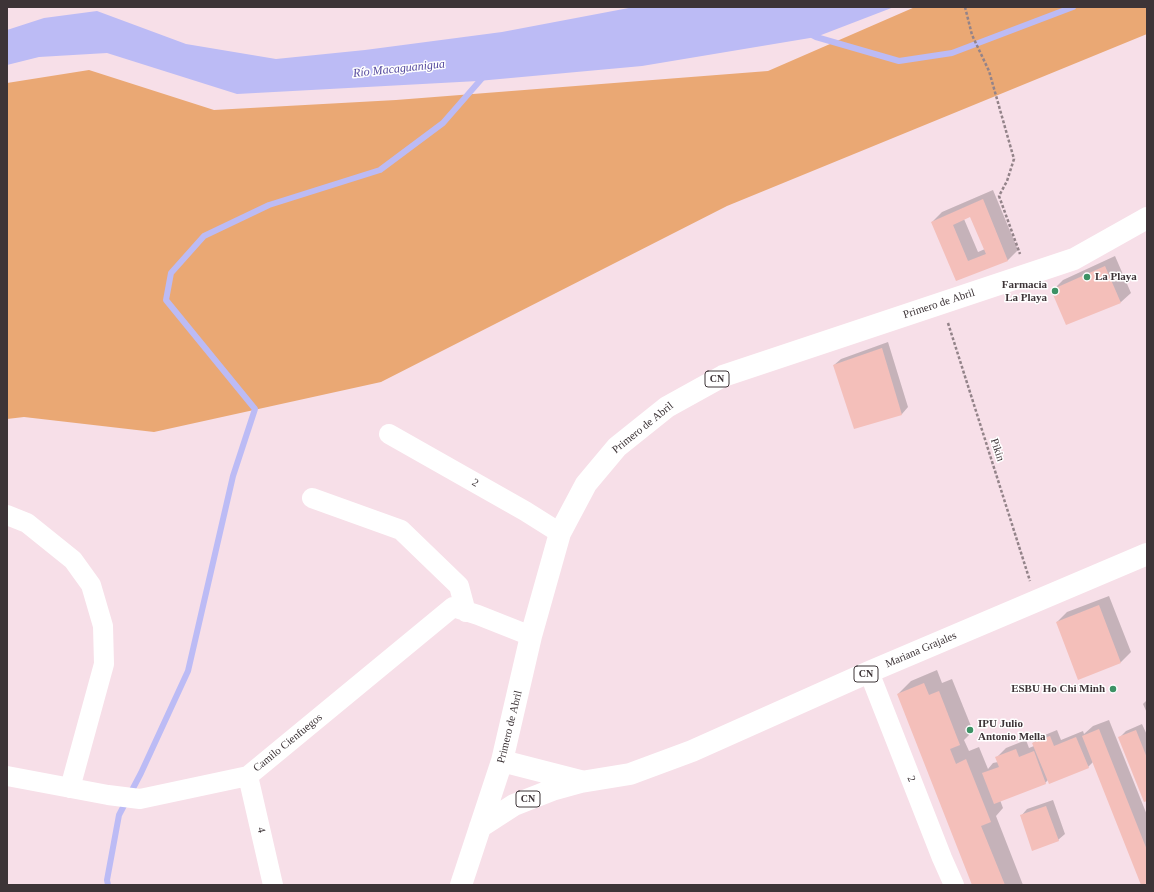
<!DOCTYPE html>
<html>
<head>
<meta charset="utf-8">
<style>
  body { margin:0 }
  #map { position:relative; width:1154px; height:892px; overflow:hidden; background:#f7dfe8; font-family:Georgia,serif }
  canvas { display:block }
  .frame { position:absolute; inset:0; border:8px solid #3d3437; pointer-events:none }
</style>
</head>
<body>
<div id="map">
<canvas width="1154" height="892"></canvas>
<div class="frame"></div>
</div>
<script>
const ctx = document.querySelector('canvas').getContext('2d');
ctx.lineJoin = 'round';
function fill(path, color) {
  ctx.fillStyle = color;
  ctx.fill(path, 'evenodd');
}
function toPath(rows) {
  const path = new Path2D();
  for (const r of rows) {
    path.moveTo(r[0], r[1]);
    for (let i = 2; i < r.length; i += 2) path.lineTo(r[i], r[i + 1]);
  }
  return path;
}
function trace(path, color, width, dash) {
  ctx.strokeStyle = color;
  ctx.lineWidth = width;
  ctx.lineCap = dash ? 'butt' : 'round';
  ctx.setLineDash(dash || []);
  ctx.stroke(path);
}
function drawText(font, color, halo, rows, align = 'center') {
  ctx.font = font + ' Georgia,serif';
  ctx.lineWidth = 3;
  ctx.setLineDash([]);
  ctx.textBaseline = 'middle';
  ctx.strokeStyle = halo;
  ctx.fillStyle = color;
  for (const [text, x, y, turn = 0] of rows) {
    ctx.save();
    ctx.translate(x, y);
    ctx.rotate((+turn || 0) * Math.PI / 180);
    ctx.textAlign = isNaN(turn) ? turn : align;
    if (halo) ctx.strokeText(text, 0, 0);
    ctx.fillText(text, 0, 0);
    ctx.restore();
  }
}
fill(toPath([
  [915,7,1147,7,1147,34,727,206,381,382,154,432,24,417,7,419,7,83,89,70,214,110,396,100,768,71]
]), '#eaa874');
fill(toPath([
  [634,7,894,7,816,37,642,66,478,81,237,94,107,53,39,57,7,65,7,30,44,18,97,11,186,44,276,59,365,50,502,32]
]), '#bcbbf5');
fill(toPath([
  [993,190,1018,250,1008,260,957,280,932,222,942,212],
  [971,216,985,249,978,252,964,219],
  [1115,256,1131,293,1121,302,1053,290,1063,280],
  [888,342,908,407,902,414,855,428,834,365,841,359],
  [1109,596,1131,652,1121,662,1079,678,1057,622,1067,612],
  [937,670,942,683,952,679,973,731,964,740,969,751,979,747,988,769,993,763,998,762,996,758,1006,748,1026,740,1029,748,1034,746,1033,743,1040,737,1057,730,1061,740,1083,731,1084,734,1093,726,1109,720,1147,815,1147,885,1142,885,1093,762,1088,767,1048,780,1045,783,1000,800,1003,808,996,816,1023,885,973,885,898,694,911,681],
  [1147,700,1147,713,1143,704],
  [1142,724,1147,735,1147,800,1119,738,1126,731],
  [1053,800,1065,834,1058,840,1021,816,1027,809]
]), '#0003');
trace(toPath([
  [810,34,816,37,899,61,952,53,1073,7],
  [108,885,107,880,119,815,141,773,188,671,233,476,255,409,166,300,171,273,204,236,269,205,380,170,443,123,484,76]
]), '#bcbbf5', 6);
fill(toPath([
  [983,199,1008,261,956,281,931,222],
  [970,217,986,254,968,261,953,225],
  [1105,266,1121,303,1066,325,1051,290],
  [882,348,902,415,854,429,833,365],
  [1099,605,1121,663,1078,680,1056,622],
  [924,683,929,695,939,691,960,745,950,749,956,764,966,759,991,822,981,826,1005,885,972,885,897,694],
  [1099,729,1147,850,1147,885,1141,885,1082,736],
  [1136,730,1147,758,1147,801,1144,802,1118,737],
  [1050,736,1054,746,1076,737,1089,768,1049,784,1032,743],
  [1016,749,1019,757,1034,751,1046,784,994,804,982,773,999,767,995,757],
  [1046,806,1059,841,1032,851,1020,815]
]), '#f4bfba');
trace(toPath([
  [965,7,972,35,989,71,1014,159,1007,181,999,196,1020,254],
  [948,323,1030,581]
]), '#938389', 2.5, [3, 2]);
trace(toPath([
  [389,434,525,511,560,533],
  [312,498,401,530,459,586,466,612],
  [7,515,27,523,73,560,91,585,103,626,104,664,70,788],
  [869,672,942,858,954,885],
  [7,776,108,795,140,799,248,776,453,607,478,615,531,636],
  [248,776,273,885]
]), '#fff', 20);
trace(toPath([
  [502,761,580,781],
  [480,827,514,805,552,790,581,782,630,774,692,751,869,672,1147,554],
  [461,885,502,761,531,636,560,533,586,484,617,447,667,407,723,376,1074,259,1147,218]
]), '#fff', 22);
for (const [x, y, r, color] of [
  [1087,277,4,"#3d9265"],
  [1055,291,4,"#3d9265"],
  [1113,689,4,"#3d9265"],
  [970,730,4,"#3d9265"]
]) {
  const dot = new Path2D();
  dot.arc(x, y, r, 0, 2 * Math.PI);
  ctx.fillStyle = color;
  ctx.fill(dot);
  trace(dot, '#fff', 1.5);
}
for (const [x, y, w] of [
  [717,379,24],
  [866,674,24],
  [528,799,24]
]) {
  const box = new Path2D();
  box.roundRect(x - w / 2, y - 8, w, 16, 3);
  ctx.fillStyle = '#fff';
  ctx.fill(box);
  trace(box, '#3d3437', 1);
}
drawText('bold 10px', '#3d3437', null, [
  ["CN",717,379],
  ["CN",866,674],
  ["CN",528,799]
]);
drawText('bold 11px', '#3d3437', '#fff', [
  ["La Playa",1095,277],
  ["Farmacia",1047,285,"right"],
  ["La Playa",1047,298,"right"],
  ["ESBU Ho Chi Minh",1105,689,"right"],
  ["IPU Julio",978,724],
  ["Antonio Mella",978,737]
], 'left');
drawText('11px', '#3d3437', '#fff', [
  ["Primero de Abril",939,304,-18],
  ["Primero de Abril",643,428,-39],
  ["Pikin",997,450,72],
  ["2",475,483,30],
  ["Mariana Grajales",921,650,-23],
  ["Primero de Abril",510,727,-76],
  ["Camilo Cienfuegos",288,743,-39],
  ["2",911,779,68],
  ["4",261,830,77]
]);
drawText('italic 12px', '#53489d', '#fff', [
  ["Río Macaguanigua",399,69,-6]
]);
</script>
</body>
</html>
